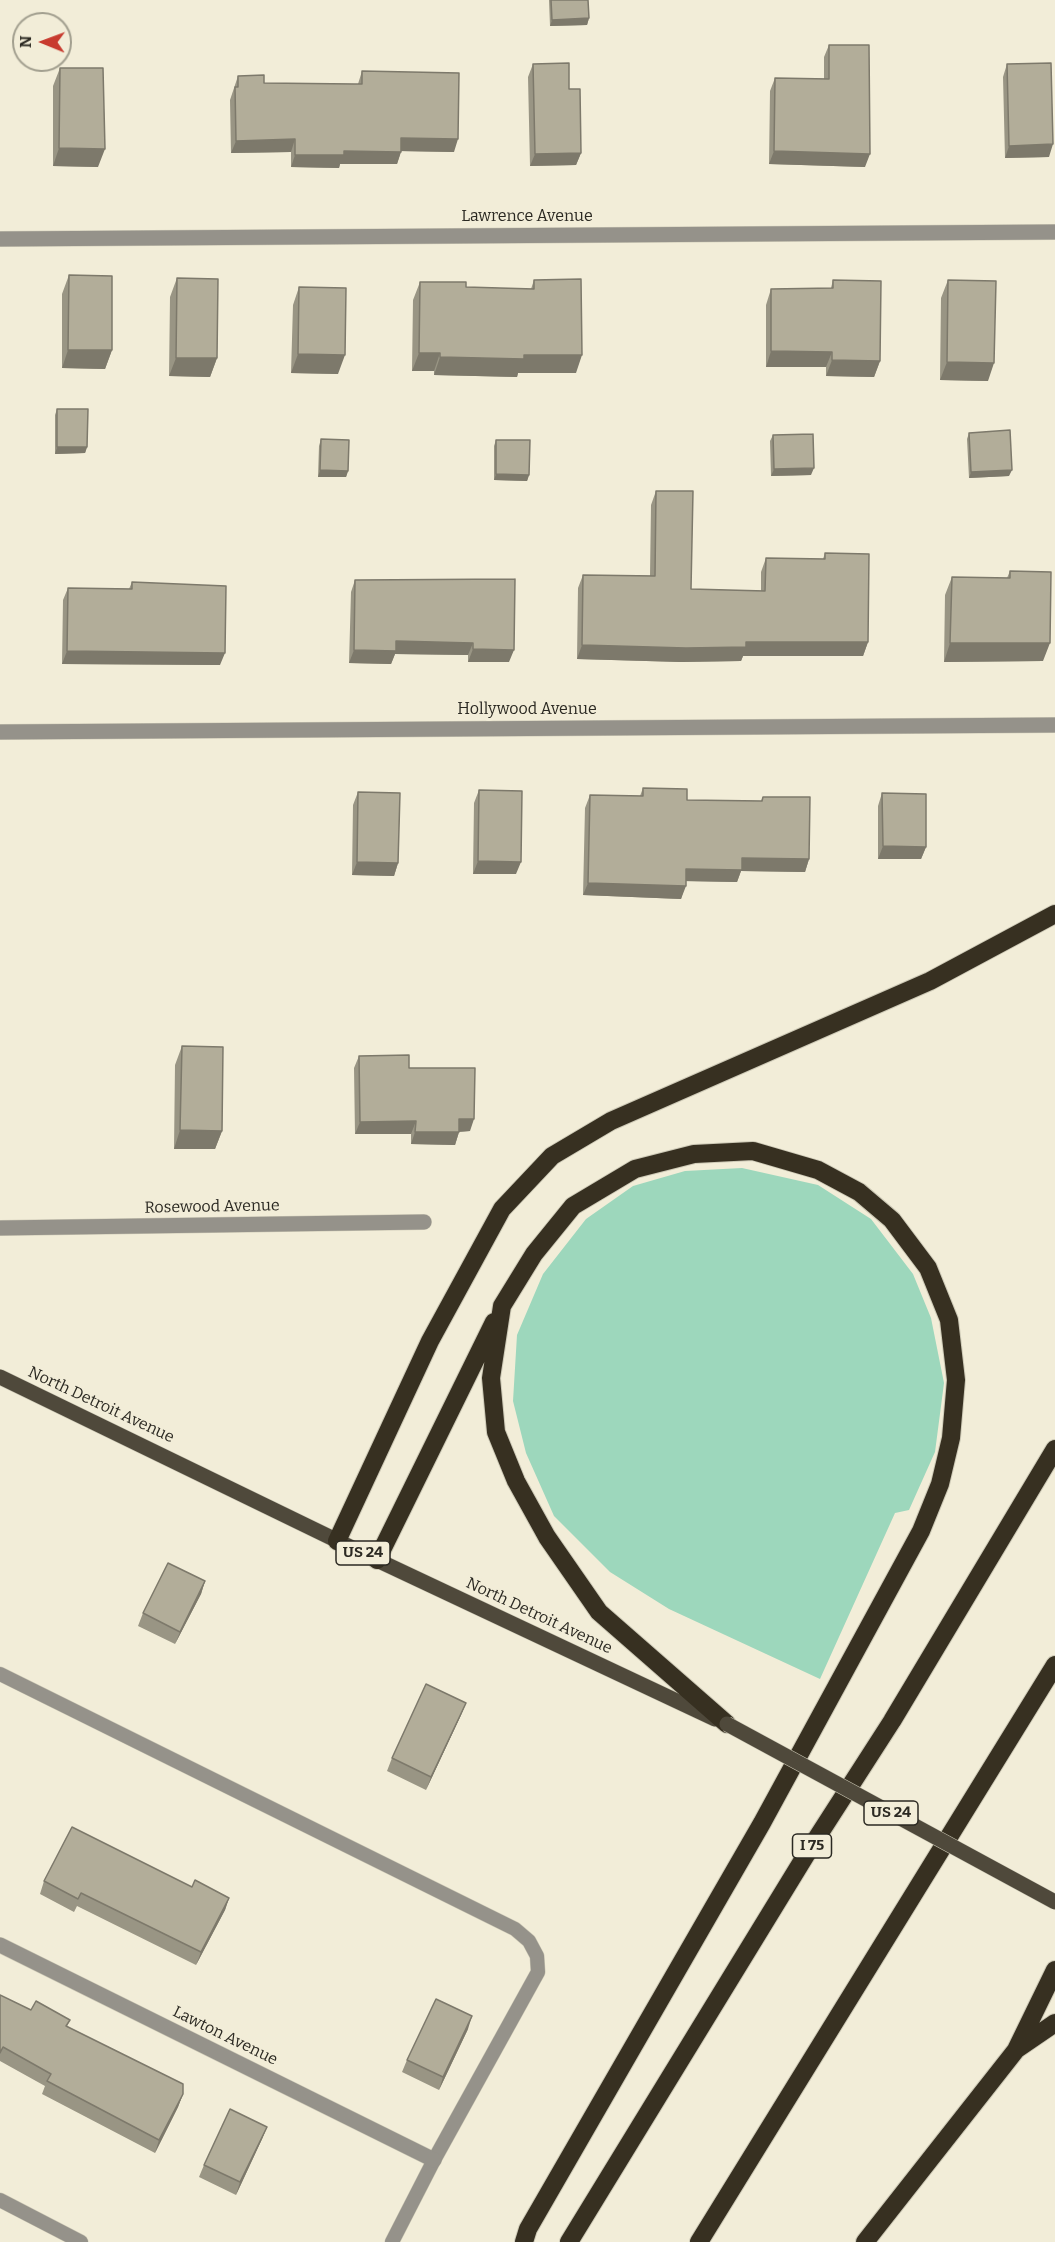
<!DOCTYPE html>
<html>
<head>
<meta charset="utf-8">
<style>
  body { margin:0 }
  #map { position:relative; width:1055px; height:2242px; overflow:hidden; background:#f2edd8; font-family:Bitter,serif }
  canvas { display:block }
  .north { position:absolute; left:12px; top:12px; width:60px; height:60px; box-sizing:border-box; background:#f2edd8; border:2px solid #a29f8f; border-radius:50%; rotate:271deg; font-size:16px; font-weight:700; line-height:24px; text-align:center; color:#2b2922 }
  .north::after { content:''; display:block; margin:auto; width:21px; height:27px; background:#c83b2f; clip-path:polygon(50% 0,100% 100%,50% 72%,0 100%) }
</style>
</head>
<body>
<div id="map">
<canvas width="1055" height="2242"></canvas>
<div class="north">N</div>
</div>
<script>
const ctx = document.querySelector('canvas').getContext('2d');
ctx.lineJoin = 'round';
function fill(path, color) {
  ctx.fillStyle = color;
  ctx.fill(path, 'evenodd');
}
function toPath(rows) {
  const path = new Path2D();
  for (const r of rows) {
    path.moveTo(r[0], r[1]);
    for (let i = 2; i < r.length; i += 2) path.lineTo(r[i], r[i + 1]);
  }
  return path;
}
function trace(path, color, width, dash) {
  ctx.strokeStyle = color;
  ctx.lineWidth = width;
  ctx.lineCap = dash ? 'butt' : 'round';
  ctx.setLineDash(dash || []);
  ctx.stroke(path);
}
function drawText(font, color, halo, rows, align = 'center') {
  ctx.font = font + ' Bitter,serif';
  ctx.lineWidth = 6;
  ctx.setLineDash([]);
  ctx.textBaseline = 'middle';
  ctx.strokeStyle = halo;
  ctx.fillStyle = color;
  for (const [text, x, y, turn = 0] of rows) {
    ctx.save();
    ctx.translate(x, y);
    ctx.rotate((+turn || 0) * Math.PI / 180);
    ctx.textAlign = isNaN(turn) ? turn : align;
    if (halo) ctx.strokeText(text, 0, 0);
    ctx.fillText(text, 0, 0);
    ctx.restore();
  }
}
fill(toPath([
  [742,1168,818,1185,871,1219,913,1274,931,1318,944,1383,935,1452,909,1510,895,1513,820,1679,669,1609,610,1572,554,1516,526,1453,513,1401,517,1335,543,1274,586,1219,633,1186,685,1171]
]), '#9dd7bc');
const service = toPath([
  [0,1674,515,1929,529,1941,537,1956,538,1972,434,2160,392,2242],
  [0,2200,81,2242]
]);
const minor = toPath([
  [0,239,1055,232],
  [0,732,1055,725],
  [0,1228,424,1222],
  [0,1945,434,2160]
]);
const primary = toPath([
  [0,1377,377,1560,715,1719]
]);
const motorway = toPath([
  [337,1541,430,1341,502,1209,552,1156,611,1121,930,981,1055,914],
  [377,1560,494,1322],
  [1017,2049,1055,2023],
  [524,2242,528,2229,762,1823,921,1531,940,1484,951,1438,956,1380,949,1320,928,1268,892,1220,859,1192,818,1170,753,1151,694,1154,635,1169,573,1206,534,1254,502,1306,491,1378,496,1432,516,1481,547,1537,599,1612,727,1724],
  [569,2242,809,1850,892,1721,1055,1449],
  [699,2242,1055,1665],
  [865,2242,1016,2050,1055,1970]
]);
trace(service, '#cecab7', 15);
trace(minor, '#cecab7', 16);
trace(primary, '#cecab7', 16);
trace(motorway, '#cecab7', 20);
trace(service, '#95928a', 14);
trace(minor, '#95928a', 15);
trace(primary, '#4f493b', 15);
trace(motorway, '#373021', 18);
const primaryBridge = toPath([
  [727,1724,1055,1902]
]);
trace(primaryBridge, '#cecab7', 16, []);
trace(primaryBridge, '#4f493b', 15);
fill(toPath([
  [549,0,588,0,589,18,587,25,550,26],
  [829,45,865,167,769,164,770,91,775,78,824,79,824,57],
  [533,64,569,89,581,153,576,165,530,166,528,77],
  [1007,64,1049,157,1005,158,1003,77],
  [60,68,98,167,53,166,53,86],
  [362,71,454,152,401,151,397,164,340,164,339,168,291,167,291,152,231,153,230,100,238,76,264,83,358,84],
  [69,275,112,350,105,369,62,368,62,294],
  [177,278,217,358,210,377,169,376,170,297],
  [534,280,576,373,518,373,517,377,434,375,434,371,412,371,413,300,420,282,466,287,531,289],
  [833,280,880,361,874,377,826,376,826,367,766,367,766,305,771,289,831,288],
  [948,280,988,381,940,380,941,298],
  [299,287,338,374,291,373,293,305],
  [57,409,87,447,85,453,55,454,55,415],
  [969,433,1009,476,969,478,967,439],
  [773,435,811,475,771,476,770,441],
  [321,439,348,471,346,477,318,477,319,446],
  [496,440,529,475,527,481,494,480,494,446],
  [656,491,691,589,761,591,761,572,766,558,823,559,825,553,868,642,863,656,743,656,741,661,681,662,577,659,578,588,583,575,650,576,651,505],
  [1010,571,1043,661,944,662,945,595,952,577,1007,578],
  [355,580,509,662,468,662,468,655,395,654,391,664,349,663,351,592],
  [132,582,220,665,62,664,63,600,68,588,129,589],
  [643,788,687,800,761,801,763,797,809,859,805,872,741,871,737,882,686,881,681,899,583,895,585,808,590,795,640,796],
  [479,790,516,874,473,874,474,803],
  [358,792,398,863,394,876,352,875,353,805],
  [882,793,926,847,921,859,878,859,878,806],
  [182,1046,222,1131,215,1149,174,1149,175,1065],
  [359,1056,409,1068,470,1131,459,1132,455,1145,411,1144,411,1134,355,1134,354,1068],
  [205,1581,201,1594,175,1644,138,1626,143,1613],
  [466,1703,461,1715,426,1790,387,1771,392,1758],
  [44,1881,192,1887,229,1898,225,1910,196,1965,77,1906,74,1912,40,1894],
  [0,1995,31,2010,70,2020,67,2026,183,2094,178,2107,155,2153,42,2094,45,2086,0,2061],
  [468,2029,439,2090,402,2072,407,2060],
  [267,2127,262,2139,236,2195,199,2177,204,2165]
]), '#999584');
fill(toPath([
  [589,18,587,25,550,26,552,20],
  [401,138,458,139,454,152,397,151],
  [295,139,291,152,231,153,236,141],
  [1053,144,1049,157,1005,158,1009,146],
  [59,148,105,149,98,167,53,166],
  [344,151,401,152,397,164,340,164,339,168,291,167,295,155],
  [774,151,870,154,865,167,769,164],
  [581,153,576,165,530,166,535,154],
  [68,350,112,350,105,369,62,368],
  [771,351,832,352,826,367,766,367],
  [419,353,440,353,434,371,412,371],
  [298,354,345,355,338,374,291,373],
  [524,355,582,355,576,373,518,373,517,377,434,375,440,357],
  [176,358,217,358,210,377,169,376],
  [832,360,880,361,874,377,826,376],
  [947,362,994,363,988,381,940,380],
  [57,447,87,447,85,453,55,454],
  [814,468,811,475,771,476,774,469],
  [320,470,348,471,346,477,318,477],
  [1012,470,1009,476,969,478,971,472],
  [496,474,529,475,527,481,494,480],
  [396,641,473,643,468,655,395,654,391,664,349,663,354,650],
  [746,642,868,642,863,656,743,656,741,661,681,662,577,659,582,645],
  [950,643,1050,643,1043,661,944,662],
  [473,649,514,650,509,662,468,662],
  [67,651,225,653,220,665,62,664],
  [883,846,926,847,921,859,878,859],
  [742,858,809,859,805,872,741,871,737,882,681,881,686,869],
  [478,861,521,862,516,874,473,874],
  [357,862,398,863,394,876,352,875],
  [588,883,686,886,681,899,583,895],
  [459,1119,474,1119,470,1131,455,1132],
  [416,1121,411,1134,355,1134,360,1122],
  [180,1130,222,1131,215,1149,174,1149],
  [415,1132,459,1132,455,1145,411,1144],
  [205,1581,201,1594,175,1644,180,1632],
  [466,1703,461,1715,426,1790,431,1777],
  [229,1898,225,1910,196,1965,201,1952],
  [472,2016,468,2029,439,2090,443,2077],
  [183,2094,178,2107,155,2153,159,2140],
  [267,2127,262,2139,236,2195,240,2182]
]), '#7d796b');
const building = toPath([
  [551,0,588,0,589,18,552,20,551,0],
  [829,45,869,45,870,154,774,151,775,78,829,79,829,45],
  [569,63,569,89,580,89,581,153,535,154,533,64,569,63],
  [1051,63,1053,144,1009,146,1007,64,1051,63],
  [60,68,103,68,105,149,59,148,60,68],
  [362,71,459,73,458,139,401,138,401,152,344,151,344,155,295,155,295,139,236,141,235,87,238,87,238,76,264,75,264,83,354,84,362,84,362,71],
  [69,275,112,276,112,350,68,350,69,275],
  [177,278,218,279,217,358,176,358,177,278],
  [581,279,582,355,524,355,524,359,440,357,440,353,419,353,420,282,466,282,466,287,534,289,534,280,581,279],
  [833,280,881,281,880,361,832,360,832,352,771,351,771,289,833,288,833,280],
  [948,280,996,281,994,363,947,362,948,280],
  [299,287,346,288,345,355,298,354,299,287],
  [57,409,88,409,87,447,57,447,57,409],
  [1010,430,1012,470,971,472,969,433,1010,430],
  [813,434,814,468,774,469,773,435,813,434],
  [321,439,349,440,348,471,320,470,321,439],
  [496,440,530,440,529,475,496,474,496,440],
  [656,491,693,491,691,589,765,591,766,558,825,559,825,553,869,554,868,642,746,642,746,647,686,648,582,645,583,575,655,576,656,491],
  [1010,571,1051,572,1050,643,950,643,952,577,1010,578,1010,571],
  [515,579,514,650,473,649,473,643,396,641,396,651,354,650,355,580,515,579],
  [132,582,226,586,225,653,67,651,68,588,132,589,132,582],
  [643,788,687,789,687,800,762,801,763,797,810,797,809,859,742,858,742,870,686,869,686,886,588,883,590,795,643,796,643,788],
  [479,790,522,791,521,862,478,861,479,790],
  [358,792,400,793,398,863,357,862,358,792],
  [882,793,926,794,926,847,883,846,882,793],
  [182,1046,223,1047,222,1131,180,1130,182,1046],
  [409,1055,409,1068,475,1068,474,1119,459,1119,459,1132,415,1132,416,1121,360,1122,359,1056,409,1055],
  [168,1563,205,1581,180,1632,143,1613,168,1563],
  [426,1684,466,1703,431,1777,392,1758,426,1684],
  [72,1827,192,1887,195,1880,229,1898,201,1952,81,1893,78,1899,44,1881,72,1827],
  [0,1995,31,2010,36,2001,70,2020,66,2026,183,2084,183,2094,159,2140,47,2081,51,2074,3,2047,0,2053,0,1995],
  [436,1999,472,2016,443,2077,407,2060,436,1999],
  [230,2109,267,2127,240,2182,204,2165,230,2109]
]);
fill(building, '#b2ad99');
trace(building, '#7d796b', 1.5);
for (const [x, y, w] of [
  [363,1553,54],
  [891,1813,54],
  [812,1846,39]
]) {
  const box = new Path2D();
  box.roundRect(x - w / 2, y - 12, w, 24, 4.5);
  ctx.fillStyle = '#f2edd8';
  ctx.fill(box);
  trace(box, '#2b2922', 1.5);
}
drawText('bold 15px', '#2b2922', null, [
  ["US 24",363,1553],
  ["US 24",891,1813],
  ["I 75",812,1846]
]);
drawText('16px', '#2b2922', '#f2edd8', [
  ["Lawrence Avenue",527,217],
  ["Hollywood Avenue",527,710],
  ["Rosewood Avenue",212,1207,-1],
  ["North Detroit Avenue",101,1405,25],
  ["North Detroit Avenue",539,1616,25],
  ["Lawton Avenue",225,2036,26]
]);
</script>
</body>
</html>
